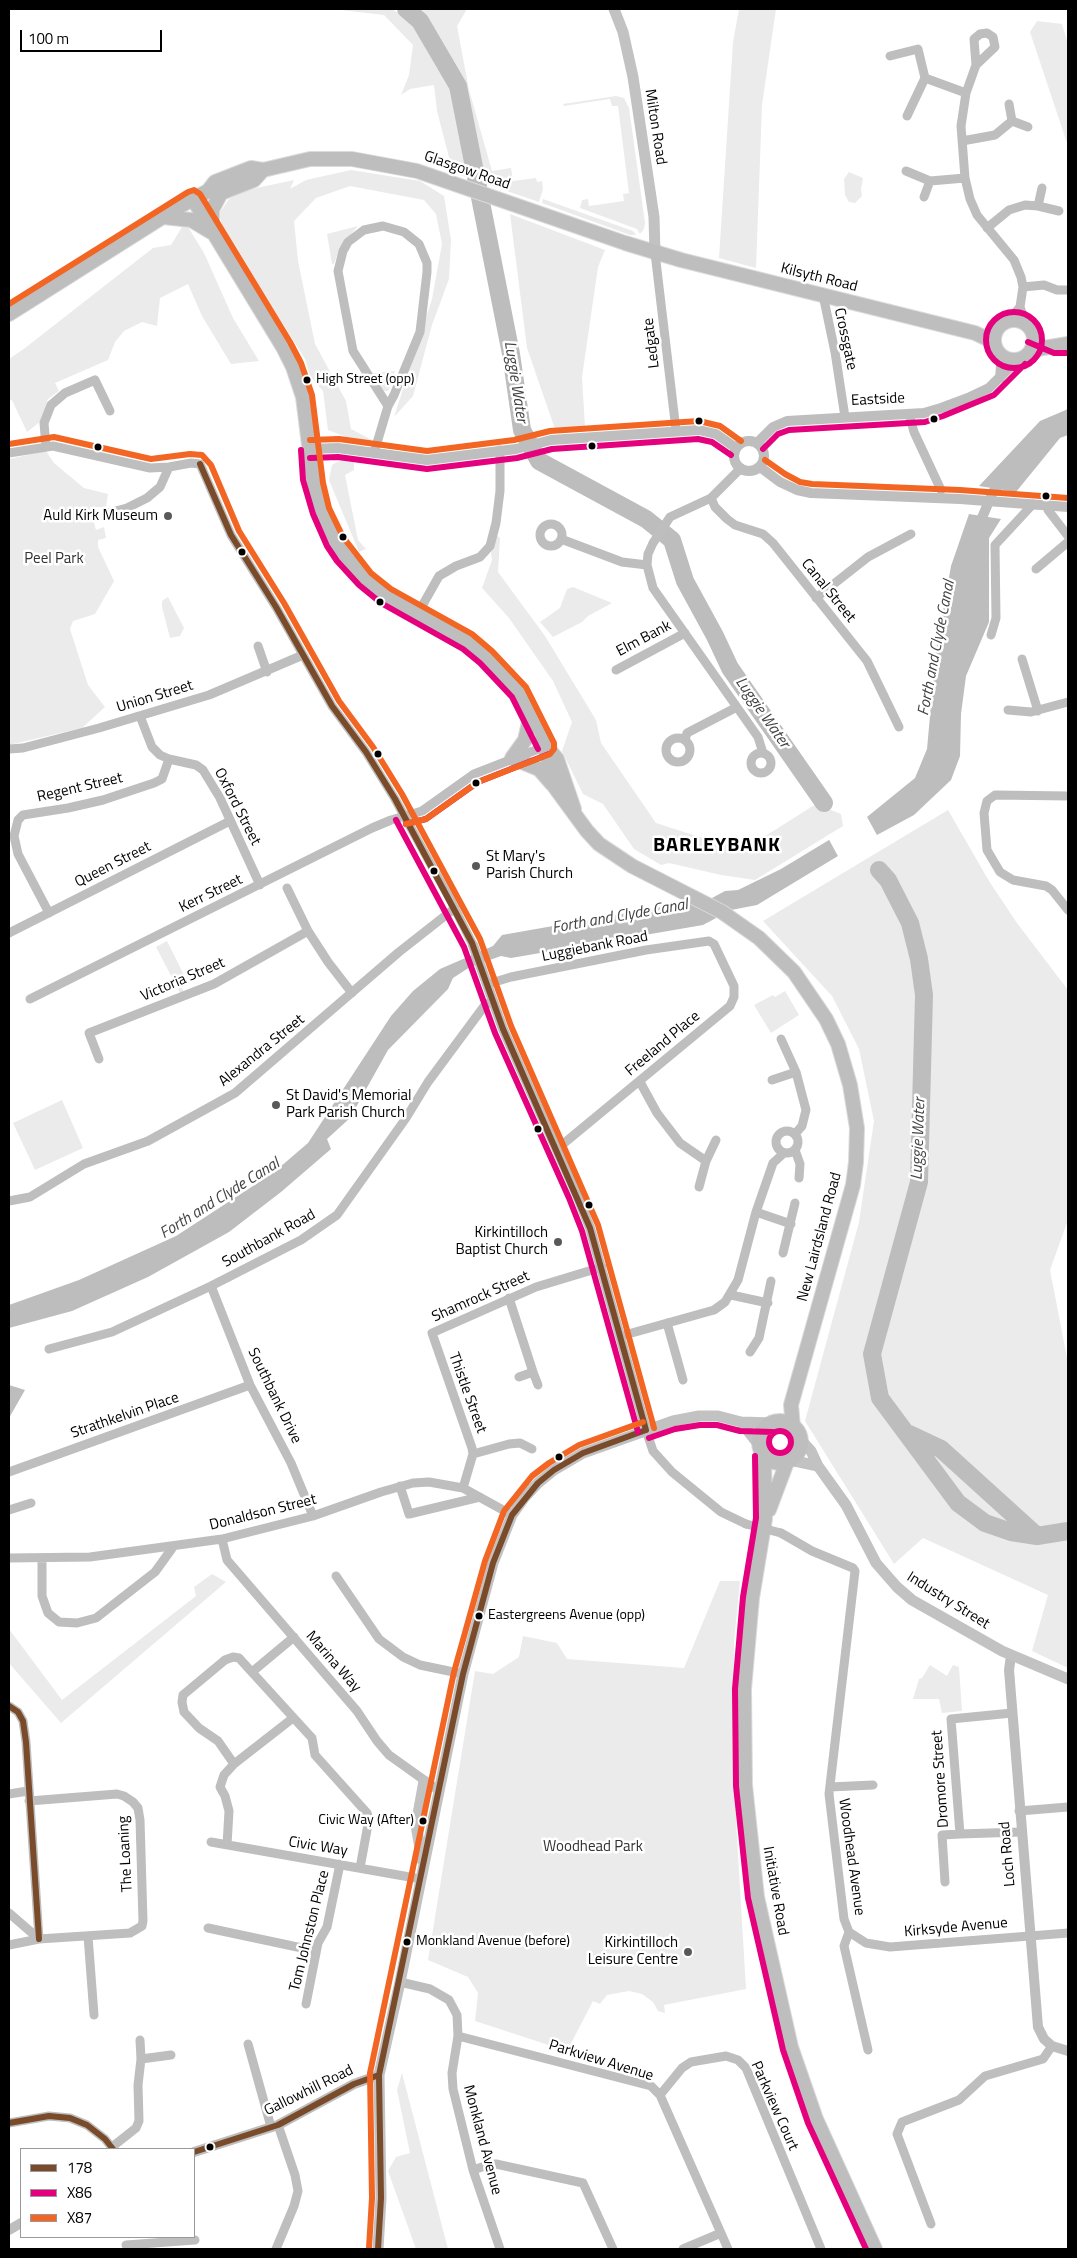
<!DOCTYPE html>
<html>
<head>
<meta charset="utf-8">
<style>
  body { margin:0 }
  #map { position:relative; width:1077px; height:2258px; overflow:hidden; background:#fff; font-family:"Titillium Web",sans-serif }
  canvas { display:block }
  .frame { position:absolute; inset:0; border:10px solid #000; pointer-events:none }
  .legend { position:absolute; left:20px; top:2148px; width:175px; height:90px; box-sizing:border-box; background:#fff; border:1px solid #999; margin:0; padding:6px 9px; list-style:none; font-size:15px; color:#000 }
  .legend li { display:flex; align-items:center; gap:10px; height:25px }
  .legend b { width:25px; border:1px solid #999 }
  .scale { position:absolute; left:20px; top:30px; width:142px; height:22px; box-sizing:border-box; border:2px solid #000; border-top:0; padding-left:6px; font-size:15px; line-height:18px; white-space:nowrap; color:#000; -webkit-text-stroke:4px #fff; paint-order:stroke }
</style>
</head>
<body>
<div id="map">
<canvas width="1077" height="2258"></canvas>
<div class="frame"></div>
<ul class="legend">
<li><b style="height:6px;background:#7a4b2a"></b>178</li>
<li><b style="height:6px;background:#e5007d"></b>X86</li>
<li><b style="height:6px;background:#f26522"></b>X87</li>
</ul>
<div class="scale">100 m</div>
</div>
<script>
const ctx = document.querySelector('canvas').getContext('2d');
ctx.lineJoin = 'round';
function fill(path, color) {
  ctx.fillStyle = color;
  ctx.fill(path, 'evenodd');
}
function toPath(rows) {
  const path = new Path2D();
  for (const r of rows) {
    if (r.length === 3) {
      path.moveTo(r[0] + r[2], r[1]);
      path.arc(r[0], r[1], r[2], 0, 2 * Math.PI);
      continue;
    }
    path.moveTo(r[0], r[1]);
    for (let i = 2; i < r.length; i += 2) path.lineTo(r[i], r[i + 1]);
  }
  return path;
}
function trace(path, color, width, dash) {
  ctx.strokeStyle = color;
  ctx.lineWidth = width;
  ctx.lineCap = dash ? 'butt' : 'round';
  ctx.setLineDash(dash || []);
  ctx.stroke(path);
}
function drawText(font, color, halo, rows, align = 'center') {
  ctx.font = font + ' "Titillium Web",sans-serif';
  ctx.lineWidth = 5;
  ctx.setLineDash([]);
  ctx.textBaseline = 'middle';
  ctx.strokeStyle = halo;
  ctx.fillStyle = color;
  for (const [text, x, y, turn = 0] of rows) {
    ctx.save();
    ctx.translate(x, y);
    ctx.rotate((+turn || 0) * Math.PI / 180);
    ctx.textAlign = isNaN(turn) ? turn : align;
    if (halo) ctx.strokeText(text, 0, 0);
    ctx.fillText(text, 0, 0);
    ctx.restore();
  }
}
fill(toPath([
  [333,9,392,9,407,19,426,40,434,32,416,9,467,9,457,26,469,90,492,171,511,168,513,181,536,178,537,182,542,181,543,189,539,202,460,175,450,161,437,111,434,85,410,89,401,95,409,75,413,45,384,15],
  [739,9,776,9,762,105,756,268,719,258,733,42],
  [1037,21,1062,24,1068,44,1068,146,1030,32],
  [616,96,624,98,629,108,645,223,644,229,640,234,637,229,580,208,582,200,588,199,589,206,624,201,623,194,629,193,618,106,612,106,610,99,564,106,563,104],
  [351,170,420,181,444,196,451,240,449,279,432,325,413,396,394,417,432,299,442,244,436,214,424,200,350,186,316,198,294,221,298,261,315,344,346,401,351,429,372,440,368,445,328,430,323,391,310,376,305,359,223,229,219,214,229,199,247,190,294,180,290,189,306,180],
  [849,172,863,178,861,189,862,196,855,203,849,202,845,195,844,179],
  [543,199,633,231,636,235,630,235,542,203],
  [510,214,605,250,598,267,582,377,585,427,556,432,527,348],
  [185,222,204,253,233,318,259,361,231,364,202,316,188,284,160,298,157,326,142,322,124,331,115,342,108,360,55,383,59,391,48,399,41,421,27,432,12,400,9,401,9,359,25,348,153,248,171,245],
  [358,226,340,247,334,264,332,264,327,234],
  [395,371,390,388,388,391,384,391,372,373],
  [46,451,54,463,84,488,108,494,106,507,90,507,96,530,104,527,106,538,98,540,98,547,114,581,95,614,73,621,70,629,88,685,105,707,82,728,9,745,9,459],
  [342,459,354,461,354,470,345,475,358,540,366,549,359,552,329,480,332,465],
  [495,534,500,538,498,572,545,636,596,720,601,743,656,823,712,841,744,845,759,840,816,804,841,814,843,826,755,880,721,875,669,863,661,865,634,849,603,804,583,794,562,751,572,722,553,681,509,618,482,588,492,560,491,554],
  [573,587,612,603,588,616,582,622,553,637,540,622,560,608,567,589],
  [168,597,184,628,180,636,170,638,162,607,162,601],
  [948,810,989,881,1017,923,1068,990,1068,1220,1050,1270,1068,1363,1068,1668,1032,1651,1048,1595,923,1538,894,1564,805,1421,859,1222,874,1121,859,1049,832,996,763,921],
  [167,941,186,979,184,981,185,984,181,987,184,992,180,993,156,947],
  [785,991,799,1015,771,1033,754,1005,773,995,775,997],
  [62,1100,83,1148,35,1170,13,1123],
  [212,1574,226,1582,61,1723,9,1663,9,1629,62,1700,196,1596,194,1587],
  [720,1581,740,1581,734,1642,736,1821,746,1989,664,2005,665,2013,658,2011,653,2002,642,1994,629,1991,607,1995,600,2004,593,2001,567,2051,475,2021,478,1993,468,1977,428,1960,475,1671,493,1674,519,1657,523,1636,557,1643,567,1659,684,1668],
  [930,1665,947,1676,953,1665,959,1667,962,1711,942,1713,939,1699,913,1699,919,1679,922,1678],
  [402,2073,448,2249,416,2249,388,2171,396,2157,410,2153,397,2090]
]), '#ebebeb');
fill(toPath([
  [1068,409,1068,435,1060,438,1016,492,979,486,1040,421],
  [969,514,1001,519,989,538,989,622,966,676,961,714,960,756,951,780,914,815,838,856,757,905,731,910,703,925,511,958,501,956,470,967,453,978,448,989,388,1050,350,1118,327,1139,331,1149,281,1192,229,1232,148,1277,72,1311,9,1328,9,1305,79,1280,176,1236,273,1173,308,1143,391,1016,413,991,440,969,493,946,502,935,712,898,725,891,738,890,781,869,867,817,915,778,927,749,936,650,951,566],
  [9,1385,25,1390,9,1418]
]), '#bdbdbd');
fill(toPath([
  [866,815,878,837,839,858,827,836]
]), '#fff');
trace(toPath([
  [978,527,993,492,1004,478]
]), '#bdbdbd', 10);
trace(toPath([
  [406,9,420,21,458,86,511,354,522,430,539,461,646,519,672,540,685,581,715,636,730,668,824,803],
  [879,870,888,880,910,923,919,959,924,995,919,1182,872,1354,880,1398,958,1503,985,1523,1011,1532,1037,1536,1068,1531],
  [909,1434,941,1449,1037,1536]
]), '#bdbdbd', 18);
const primary = toPath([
  [208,191,221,193,254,180,263,170],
  [193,199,283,347,293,367,303,397,314,485,328,527,344,555,365,579,386,596,468,642,503,674,519,692,542,733,554,786,587,831,599,844,632,866,722,912,759,938,794,972,826,1019,838,1044,850,1085,857,1128,856,1162,853,1185,791,1405,793,1427],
  [163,217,191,220,211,232],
  [212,230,212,210,221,193],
  [9,314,180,206,208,191,215,182,251,168,263,170,310,159,352,159,417,171,625,243,681,260,975,333,994,342],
  [1014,340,20],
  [1031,350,1068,344],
  [531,713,525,740,512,758,539,769,552,784],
  [546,746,557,759,574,809],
  [780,1442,21],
  [764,1456,765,1519,752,1598,744,1689,745,1785,757,1897,791,2047,816,2119,875,2249],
  [769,1510,787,1462]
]);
trace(primary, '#dbdbdb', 16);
trace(toPath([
  [890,56,918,49,925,78,907,116],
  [976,65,974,39,980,34,987,33,993,37,995,47,976,65,966,93,961,126,965,178,970,199,977,215,1014,260,1021,277,1023,287,1020,307,1009,320],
  [925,78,966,93],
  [1009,104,1012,121],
  [962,141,995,135,1012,121,1028,127],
  [906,171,930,181,965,178],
  [924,197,930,181],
  [1038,206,1042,188],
  [987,228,1009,210,1025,205,1038,206,1059,211],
  [655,253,676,430],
  [1023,287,1044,285,1057,290,1068,290],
  [823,295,835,352,845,417],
  [1020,307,1026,324],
  [909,414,914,432,941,490],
  [46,447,44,423,51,405,65,393,95,380,110,411],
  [9,453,53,446,150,468,169,467,191,463,200,464,231,535,276,607,332,706,366,752,395,799,451,901,473,945],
  [374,453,388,406,394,395,420,332,427,272,427,263,419,244,404,232,383,226,364,230,348,242,343,251,338,271,353,351,388,406],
  [740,469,711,498,670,517,653,543,648,554,647,565,653,588,758,737,763,753],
  [711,498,715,507,727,519,735,525,763,534,773,543,867,661,899,727],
  [1048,506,1048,510,1068,536],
  [108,513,127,508,147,498,160,487,169,467],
  [551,535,11],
  [561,539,622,562,647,565],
  [1036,569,1068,542],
  [816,598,868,557,911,534],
  [417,615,439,576,456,566,480,557,490,546,496,523,500,491,500,450],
  [991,635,996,618,995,545,1033,504],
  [258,646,267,672],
  [1022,659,1038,711],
  [616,670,685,633],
  [1008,710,1031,712,1068,702],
  [140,716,152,747,160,755,169,759,196,765,203,770,220,798,260,885],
  [678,750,12],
  [685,740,687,733,737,707],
  [9,749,23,748,99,728,209,695,303,655],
  [761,763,10],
  [1068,796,995,795,987,801,984,813,987,850,1000,872,1013,880,1046,886,1052,890,1068,910],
  [287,888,308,931,328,962,352,993],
  [49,913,18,854,14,836,18,820,23,815,68,808,103,800,154,783,162,779,169,759],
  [9,933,230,821],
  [488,984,511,977,646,950,709,941,714,944,734,986,734,997,730,1006,557,1149],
  [30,999,372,828,391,820,422,811,474,774,546,746],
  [781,1039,796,1072,806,1110,802,1126,795,1134],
  [99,1059,89,1033,214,984,308,931],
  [772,1080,796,1072],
  [640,1082,657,1113,680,1143,706,1161],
  [787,1142,11],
  [795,1150,800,1164,799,1178],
  [699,1187,706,1161,716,1140],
  [9,1201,30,1197,84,1164,148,1141,235,1093,399,952,455,908],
  [756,1212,791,1224],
  [783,1253,795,1203],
  [211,1286,250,1385,291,1463,313,1516],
  [731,1295,768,1303],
  [509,1298,533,1372,519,1377],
  [667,1323,683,1380],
  [621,1336,714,1310,725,1302,738,1280,756,1212,773,1163,784,1153],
  [49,1349,112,1332,211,1286,301,1240,337,1215,406,1118,428,1082,485,1005,493,1001],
  [750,1352,759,1338,771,1281],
  [533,1372,538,1385],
  [646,1430,653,1451,672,1472,721,1512,746,1524],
  [473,1454,509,1444,520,1443,532,1449],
  [9,1472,250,1385],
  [400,1486,409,1514,480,1497],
  [463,1488,473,1454,472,1448,432,1333,536,1287,602,1267],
  [9,1510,31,1503],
  [781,1533,812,1551,853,1568,855,1571,829,1794,844,1919,849,1932,844,1946,868,2050],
  [222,1539,227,1560,357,1711,377,1741,389,1755,438,1790],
  [9,1558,90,1557,222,1539,313,1516,381,1492,413,1483,429,1482,463,1488,512,1515],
  [42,1559,42,1596,48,1613,59,1622,77,1623,96,1618,155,1572,173,1547],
  [336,1576,379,1639,403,1657,420,1665,463,1674],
  [252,1672,294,1637],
  [9,1706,18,1712,23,1721,26,1742,39,1939],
  [234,1764,218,1741,199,1728,184,1712,182,1702,183,1695,225,1660,233,1657,239,1658,312,1738,315,1755,367,1813,369,1819,360,1868],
  [830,1787,873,1785],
  [9,1794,28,1791],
  [1019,1811,1068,1807],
  [960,1834,1021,1832],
  [211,1842,421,1879],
  [227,1845,229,1811,225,1796,220,1787,224,1775,234,1764,293,1718],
  [945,1882,942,1835,960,1834,951,1719,1012,1713],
  [9,1913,39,1939],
  [208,1928,316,1951],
  [849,1932,866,1943,890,1947,1068,1933],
  [88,1936,94,2015],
  [9,1945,39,1939,130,1933,142,1926,143,1921,140,1820,138,1808,133,1802,124,1796,117,1794,29,1801],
  [400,1982,430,1989,449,2000,457,2015,458,2036,452,2073,453,2089,473,2170,500,2249],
  [306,2004,318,1943,327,1927,340,1864],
  [458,2036,651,2086,660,2095,728,2249],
  [248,2044,271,2127],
  [141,2059,171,2055],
  [660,2095,682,2068,691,2062,726,2056,738,2060,746,2068,821,2249],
  [9,2123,49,2116,70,2118,87,2125,105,2139,113,2149],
  [112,2147,136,2128,139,2121,138,2085,141,2059,140,2040],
  [473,2170,485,2166,496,2164,583,2183,613,2249],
  [931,2224,897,2134,902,2122,959,2100,985,2076,1043,2059,1052,2046],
  [126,2245,195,2240],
  [276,2249,294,2206,298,2191,295,2175,278,2125],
  [683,2249,721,2233]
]), '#bebebe', 9);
trace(toPath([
  [1000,378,1002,355],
  [749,456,15],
  [757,443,773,427,787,421,924,413,941,408,968,398,989,388,1019,358],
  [310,449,338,448,427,460,516,449,551,440,699,430,716,434,736,448],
  [760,467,780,482,797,490,811,493,960,499,1068,507],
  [473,945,503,1029,577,1195,590,1228,646,1430],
  [1011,1656,1009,1670,1038,2027,1044,2039,1052,2046,1068,2051],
  [194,2152,278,2125,354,2084,379,2075],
  [9,2230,21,2223]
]), '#bebebe', 10);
trace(toPath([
  [614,9,623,32,633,77,654,217,655,253],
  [741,1422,759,1445],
  [800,1439,811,1451,818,1466,846,1505,876,1563,897,1587,912,1600,1002,1651,1068,1679],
  [790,1460,818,1466],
  [422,1860,416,1825,424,1781],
  [378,2249,381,2198,379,2075,400,1982,463,1674,493,1563,512,1515,524,1498,538,1483,554,1470,583,1453,673,1421,699,1416,718,1416,741,1422,773,1423]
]), '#c2c2c2', 11);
trace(primary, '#bebebe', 14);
trace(toPath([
  [746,1524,781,1533]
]), '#bebebe', 9);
trace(toPath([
  [200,464,231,535,276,607,332,706,366,752,395,799,472,943,503,1029,590,1228,646,1430],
  [9,1706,18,1712,23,1721,26,1742,39,1939],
  [9,2123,49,2116,70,2118,87,2125,105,2139,113,2149],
  [194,2152,278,2125,354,2084,379,2075],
  [378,2249,381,2198,379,2075,463,1674,493,1563,512,1515,538,1483,554,1470,583,1453,646,1430]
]), '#7a4b2a', 6);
trace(toPath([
  [1014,340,28],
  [1028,342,1054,353,1068,353],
  [763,449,778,434,789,430,925,422,943,416,994,395,1025,364],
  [301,450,303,480,313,514,327,546,337,561,359,585,381,603,463,649,480,663,512,697,538,749],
  [310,458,338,457,427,469,517,458,552,449,698,439,712,442,731,455],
  [396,820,464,947,495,1033,569,1198,582,1231,638,1432],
  [406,824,426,819,478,782,549,754],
  [780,1442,11],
  [649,1438,675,1429,700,1425,717,1425,740,1431,773,1432],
  [755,1456,756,1518,743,1597,735,1689,736,1786,748,1898,783,2050,808,2123,866,2249]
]), '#e5007d', 6);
trace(toPath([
  [9,304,188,192,194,190,200,194,290,342,301,363,312,395,323,483,329,508,343,537,371,573,391,589,472,634,492,651,526,687,554,743,554,749,550,754,478,782,426,819,406,824],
  [310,440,339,439,427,451,514,440,550,431,699,421,720,426,741,441],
  [9,444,54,437,151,459,190,454,202,455,211,465,239,531,284,603,339,701,373,747,402,794,480,939,511,1026,598,1225,654,1428],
  [765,460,785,474,800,482,812,484,960,490,1068,498],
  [369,2248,372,2198,370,2073,454,1672,485,1561,504,1511,532,1476,549,1463,579,1445,643,1422]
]), '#f26522', 6);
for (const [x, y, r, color] of [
  [307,380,4.5,"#000"],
  [934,419,4.5,"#000"],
  [699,421,4.5,"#000"],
  [592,446,4.5,"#000"],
  [98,447,4.5,"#000"],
  [1046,496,4.5,"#000"],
  [168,516,5,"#595959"],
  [343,537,4.5,"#000"],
  [242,552,4.5,"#000"],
  [380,602,4.5,"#000"],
  [378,754,4.5,"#000"],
  [476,783,4.5,"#000"],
  [476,866,5,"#595959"],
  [434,871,4.5,"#000"],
  [276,1105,5,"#595959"],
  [538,1129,4.5,"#000"],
  [589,1205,4.5,"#000"],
  [558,1242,5,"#595959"],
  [559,1457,4.5,"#000"],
  [479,1616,4.5,"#000"],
  [423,1821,4.5,"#000"],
  [407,1942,4.5,"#000"],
  [688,1952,5,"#595959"],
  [210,2147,4.5,"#000"]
]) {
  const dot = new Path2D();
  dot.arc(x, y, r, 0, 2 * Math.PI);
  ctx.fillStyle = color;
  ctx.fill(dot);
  trace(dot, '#fff', 2);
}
drawText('14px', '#000', '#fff', [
  ["High Street (opp)",316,380],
  ["Eastergreens Avenue (opp)",488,1616],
  ["Civic Way (After)",414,1821,"right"],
  ["Monkland Avenue (before)",416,1942]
], 'left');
drawText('15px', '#000', '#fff', [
  ["Milton Road",655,127,81],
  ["Glasgow Road",467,171,19],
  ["Kilsyth Road",819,278,14],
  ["Crossgate",845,339,78],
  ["Ledgate",652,343,-97],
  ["Eastside",878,400,-3],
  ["Canal Street",828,591,51],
  ["Elm Bank",644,639,-28],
  ["Union Street",155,697,-17],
  ["Regent Street",80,788,-13],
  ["Oxford Street",237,807,63],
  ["Queen Street",113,865,-27],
  ["Kerr Street",211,894,-26],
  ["Luggiebank Road",595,947,-11],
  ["Victoria Street",183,980,-23],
  ["Freeland Place",663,1044,-40],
  ["Alexandra Street",262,1051,-39],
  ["New Lairdsland Road",820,1237,-75],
  ["Southbank Road",269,1239,-29],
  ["Shamrock Street",481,1297,-24],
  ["Thistle Street",467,1393,70],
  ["Southbank Drive",274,1396,64],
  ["Strathkelvin Place",125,1416,-19],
  ["Donaldson Street",263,1513,-14],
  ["Industry Street",948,1601,32],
  ["Marina Way",333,1662,49],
  ["Dromore Street",941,1779,-94],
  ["Civic Way",318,1847,9],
  ["The Loaning",126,1854,-93],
  ["Loch Road",1008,1854,-95],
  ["Woodhead Avenue",851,1857,82],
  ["Initiative Road",775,1891,80],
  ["Kirksyde Avenue",956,1928,-5],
  ["Tom Johnston Place",310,1931,-76],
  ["Parkview Avenue",601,2061,17],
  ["Gallowhill Road",309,2091,-26],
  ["Parkview Court",774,2106,66],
  ["Monkland Avenue",482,2140,75]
]);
drawText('15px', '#000', '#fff', [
  ["Auld Kirk Museum",158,516],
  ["St Mary's",486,857,"left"],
  ["Parish Church",486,874,"left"],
  ["St David's Memorial",286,1096,"left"],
  ["Park Parish Church",286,1113,"left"],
  ["Kirkintilloch",548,1233],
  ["Baptist Church",548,1250],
  ["Kirkintilloch",678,1943],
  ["Leisure Centre",678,1960]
], 'right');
drawText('15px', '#313131', '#fff', [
  ["Peel Park",54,559],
  ["Woodhead Park",593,1847]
]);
drawText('italic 16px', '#424242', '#fff', [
  ["Luggie Water",515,382,81],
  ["Forth and Clyde Canal",937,648,-79],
  ["Luggie Water",762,713,55],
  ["Forth and Clyde Canal",620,917,-10],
  ["Luggie Water",919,1139,-88],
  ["Forth and Clyde Canal",220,1199,-32]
]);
ctx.letterSpacing = '1px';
drawText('bold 20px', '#000', '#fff', [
  ["BARLEYBANK",717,846]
]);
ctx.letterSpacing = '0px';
</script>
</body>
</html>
